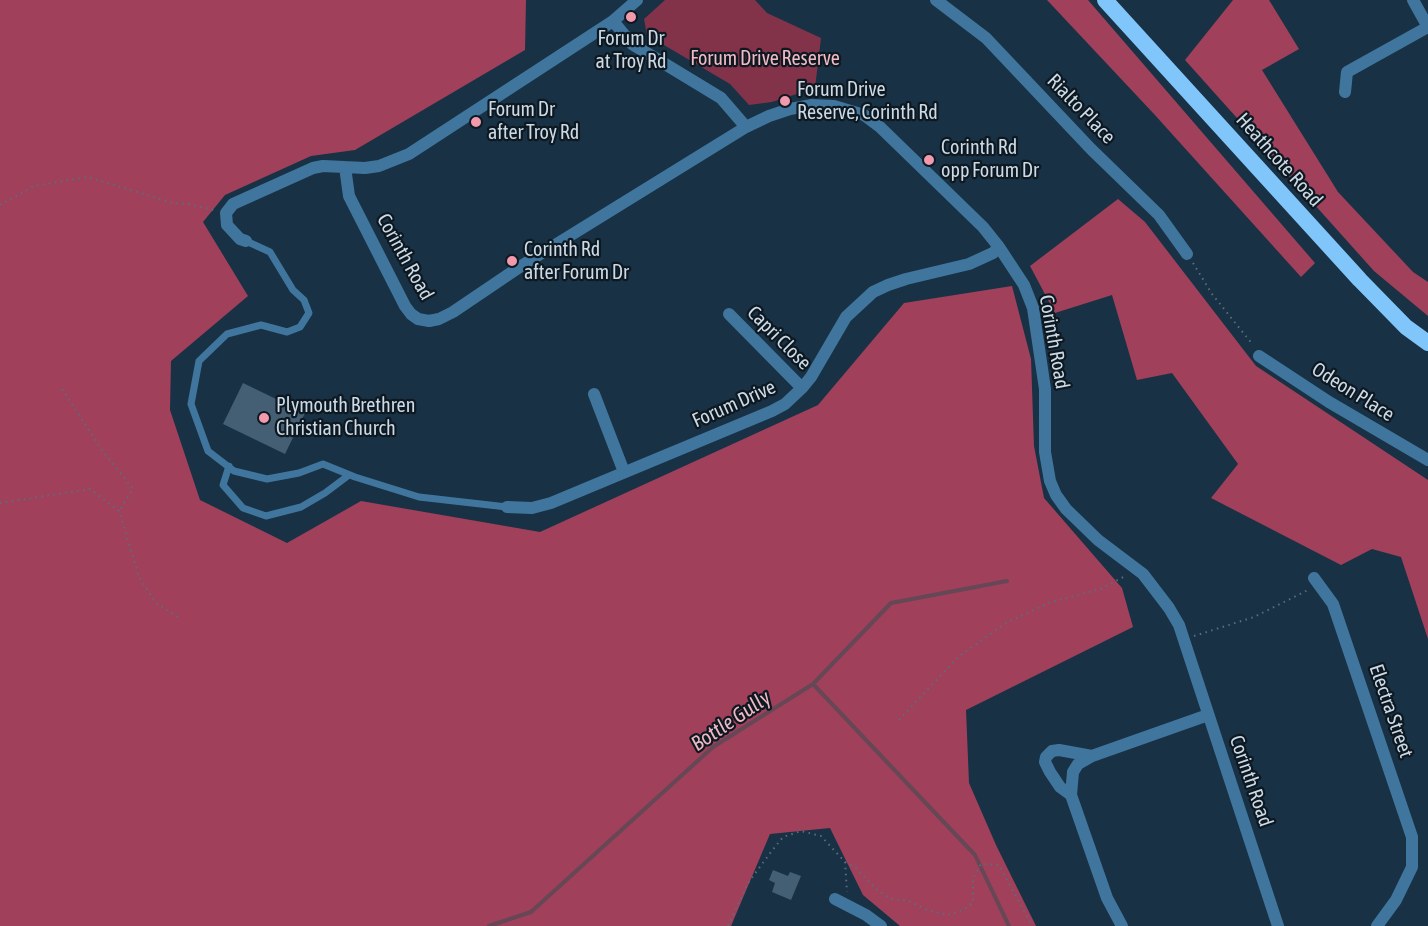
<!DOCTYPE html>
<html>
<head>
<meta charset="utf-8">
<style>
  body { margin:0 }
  canvas { display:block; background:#183144 }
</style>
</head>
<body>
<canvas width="1428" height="926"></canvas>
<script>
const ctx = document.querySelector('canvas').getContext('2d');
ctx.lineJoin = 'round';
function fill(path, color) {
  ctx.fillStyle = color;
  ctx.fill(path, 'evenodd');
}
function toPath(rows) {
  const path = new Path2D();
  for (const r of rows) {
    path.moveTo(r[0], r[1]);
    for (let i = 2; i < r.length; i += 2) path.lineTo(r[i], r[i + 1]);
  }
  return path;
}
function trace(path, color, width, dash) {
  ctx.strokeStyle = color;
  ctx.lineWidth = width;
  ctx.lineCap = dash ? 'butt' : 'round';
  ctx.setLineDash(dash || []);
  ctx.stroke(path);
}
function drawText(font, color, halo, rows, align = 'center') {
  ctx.font = font + ' "Asap Condensed",sans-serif';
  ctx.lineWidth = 4.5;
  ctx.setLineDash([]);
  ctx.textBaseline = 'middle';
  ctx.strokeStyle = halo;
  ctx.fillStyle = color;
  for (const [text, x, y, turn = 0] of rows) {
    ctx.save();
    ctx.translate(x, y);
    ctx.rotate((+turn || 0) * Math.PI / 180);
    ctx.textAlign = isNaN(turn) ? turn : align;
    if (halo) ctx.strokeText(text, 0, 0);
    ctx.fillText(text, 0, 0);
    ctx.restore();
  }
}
fill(toPath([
  [665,0,755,0,767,13,821,38,815,88,772,102,749,105,730,84,647,35,644,19]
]), '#823249');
fill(toPath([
  [0,0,526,0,525,50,355,150,311,156,225,195,203,222,248,296,171,361,170,410,200,500,287,543,361,501,540,532,818,405,904,303,1012,286,1031,359,1034,446,1044,498,1122,588,1133,627,966,710,969,783,996,845,1036,926,900,926,863,895,830,828,770,834,731,926,0,926],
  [1047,0,1088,0,1315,263,1301,277,1154,114],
  [1233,0,1269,0,1299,49,1262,70,1338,192,1413,272,1428,282,1428,316,1374,271,1185,60],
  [1118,199,1145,222,1256,366,1428,480,1428,639,1401,557,1372,549,1341,565,1211,498,1238,464,1172,373,1137,380,1112,295,1055,313,1030,266]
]), '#a0405b');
trace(toPath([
  [813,684,975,855,1009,926],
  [489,926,531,912,713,747,813,684,891,603,1007,581]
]), '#664756', 4);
fill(toPath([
  [243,383,305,413,285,454,223,424],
  [773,870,788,876,790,872,801,876,791,900,772,892,775,883,769,880]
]), '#445f74');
trace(toPath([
  [0,205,34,186,88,177,173,203,189,204,214,210],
  [1193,263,1212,294,1253,345],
  [62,389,102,450,133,489,119,511],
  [0,503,90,489,119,511,139,577,156,603,181,619],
  [1194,636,1254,617,1308,590],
  [899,720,958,657,1006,623,1051,602,1101,589,1127,575],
  [845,862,854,866,876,889,891,899,909,901,927,910,948,915,965,909,973,902,973,878,981,864,999,865,1032,926],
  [728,926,748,883,771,852,783,837,801,831,821,836,845,862,847,892]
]), '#596e7e', 2, [1.5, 4.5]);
trace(toPath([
  [246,241,270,252,293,290,304,300,309,313,300,327,287,332,261,325,227,334,199,361,191,404,208,451,234,471,267,479,299,473,323,464,355,477,419,497,507,507],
  [229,466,223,485,243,508,266,516,301,507,325,493,349,475]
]), '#40769e', 7);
trace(toPath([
  [936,0,986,38,1091,149,1159,215,1187,254],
  [613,21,632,44,721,98,746,127],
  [1345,92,1347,72,1428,27,1413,0],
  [345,167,349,196,405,306,411,314,418,319,429,321,439,319,453,312,521,266,746,127,769,116,790,109,812,105,834,106,864,115,880,127,983,227,999,247,1024,285,1033,308,1045,389,1045,452,1050,481,1056,495,1066,509,1098,540,1143,574,1169,608,1179,625,1278,926],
  [246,241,240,239,227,225,226,213,233,204,313,168,323,166,365,168,379,166,409,154,613,21,637,0],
  [729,314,802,388],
  [1259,356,1329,402,1428,460],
  [594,394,624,472],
  [507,507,532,508,551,503,772,411,785,404,802,388,811,377,846,317,873,292,888,285,906,279,969,264,993,253,999,247],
  [1314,578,1333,604,1412,837,1412,867,1396,900,1377,926],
  [1071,795,1060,787,1050,772,1045,762,1046,757,1052,751,1059,750,1092,756],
  [835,899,866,915,881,926],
  [1122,926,1107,898,1071,795,1073,772,1078,764,1092,756,1208,715]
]), '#40769e', 12);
trace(toPath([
  [1105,0,1360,280,1406,327,1428,343]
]), '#80c6fa', 16);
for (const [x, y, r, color] of [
  [631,17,6,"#f29aad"],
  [785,101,6,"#f29aad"],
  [476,122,6,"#f29aad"],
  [929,160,6,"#f29aad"],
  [512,261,6,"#f29aad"],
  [264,418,6,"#f29aad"]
]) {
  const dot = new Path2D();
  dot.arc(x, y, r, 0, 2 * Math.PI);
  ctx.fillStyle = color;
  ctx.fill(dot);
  trace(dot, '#0d1821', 2);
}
drawText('20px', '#cbdae6', '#0d1821', [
  ["Forum Dr",631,39,"center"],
  ["at Troy Rd",631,62,"center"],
  ["Forum Drive",797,90],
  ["Reserve, Corinth Rd",797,113],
  ["Forum Dr",488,110],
  ["after Troy Rd",488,133],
  ["Corinth Rd",941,148],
  ["opp Forum Dr",941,171],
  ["Corinth Rd",524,250],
  ["after Forum Dr",524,273],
  ["Plymouth Brethren",276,406],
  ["Christian Church",276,429]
], 'left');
drawText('20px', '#f1bbc5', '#0d1821', [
  ["Forum Drive Reserve",765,59]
]);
drawText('20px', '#cbdae6', '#0d1821', [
  ["Rialto Place",1081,109,46],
  ["Heathcote Road",1279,160,48],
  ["Corinth Road",405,257,61],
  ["Capri Close",779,338,45],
  ["Corinth Road",1054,342,80],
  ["Odeon Place",1353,392,32],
  ["Forum Drive",734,404,-24],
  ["Electra Street",1391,711,71],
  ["Corinth Road",1251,781,71]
]);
drawText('italic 21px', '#efb9c3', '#0d1821', [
  ["Bottle Gully",731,721,-34]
]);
</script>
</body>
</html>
